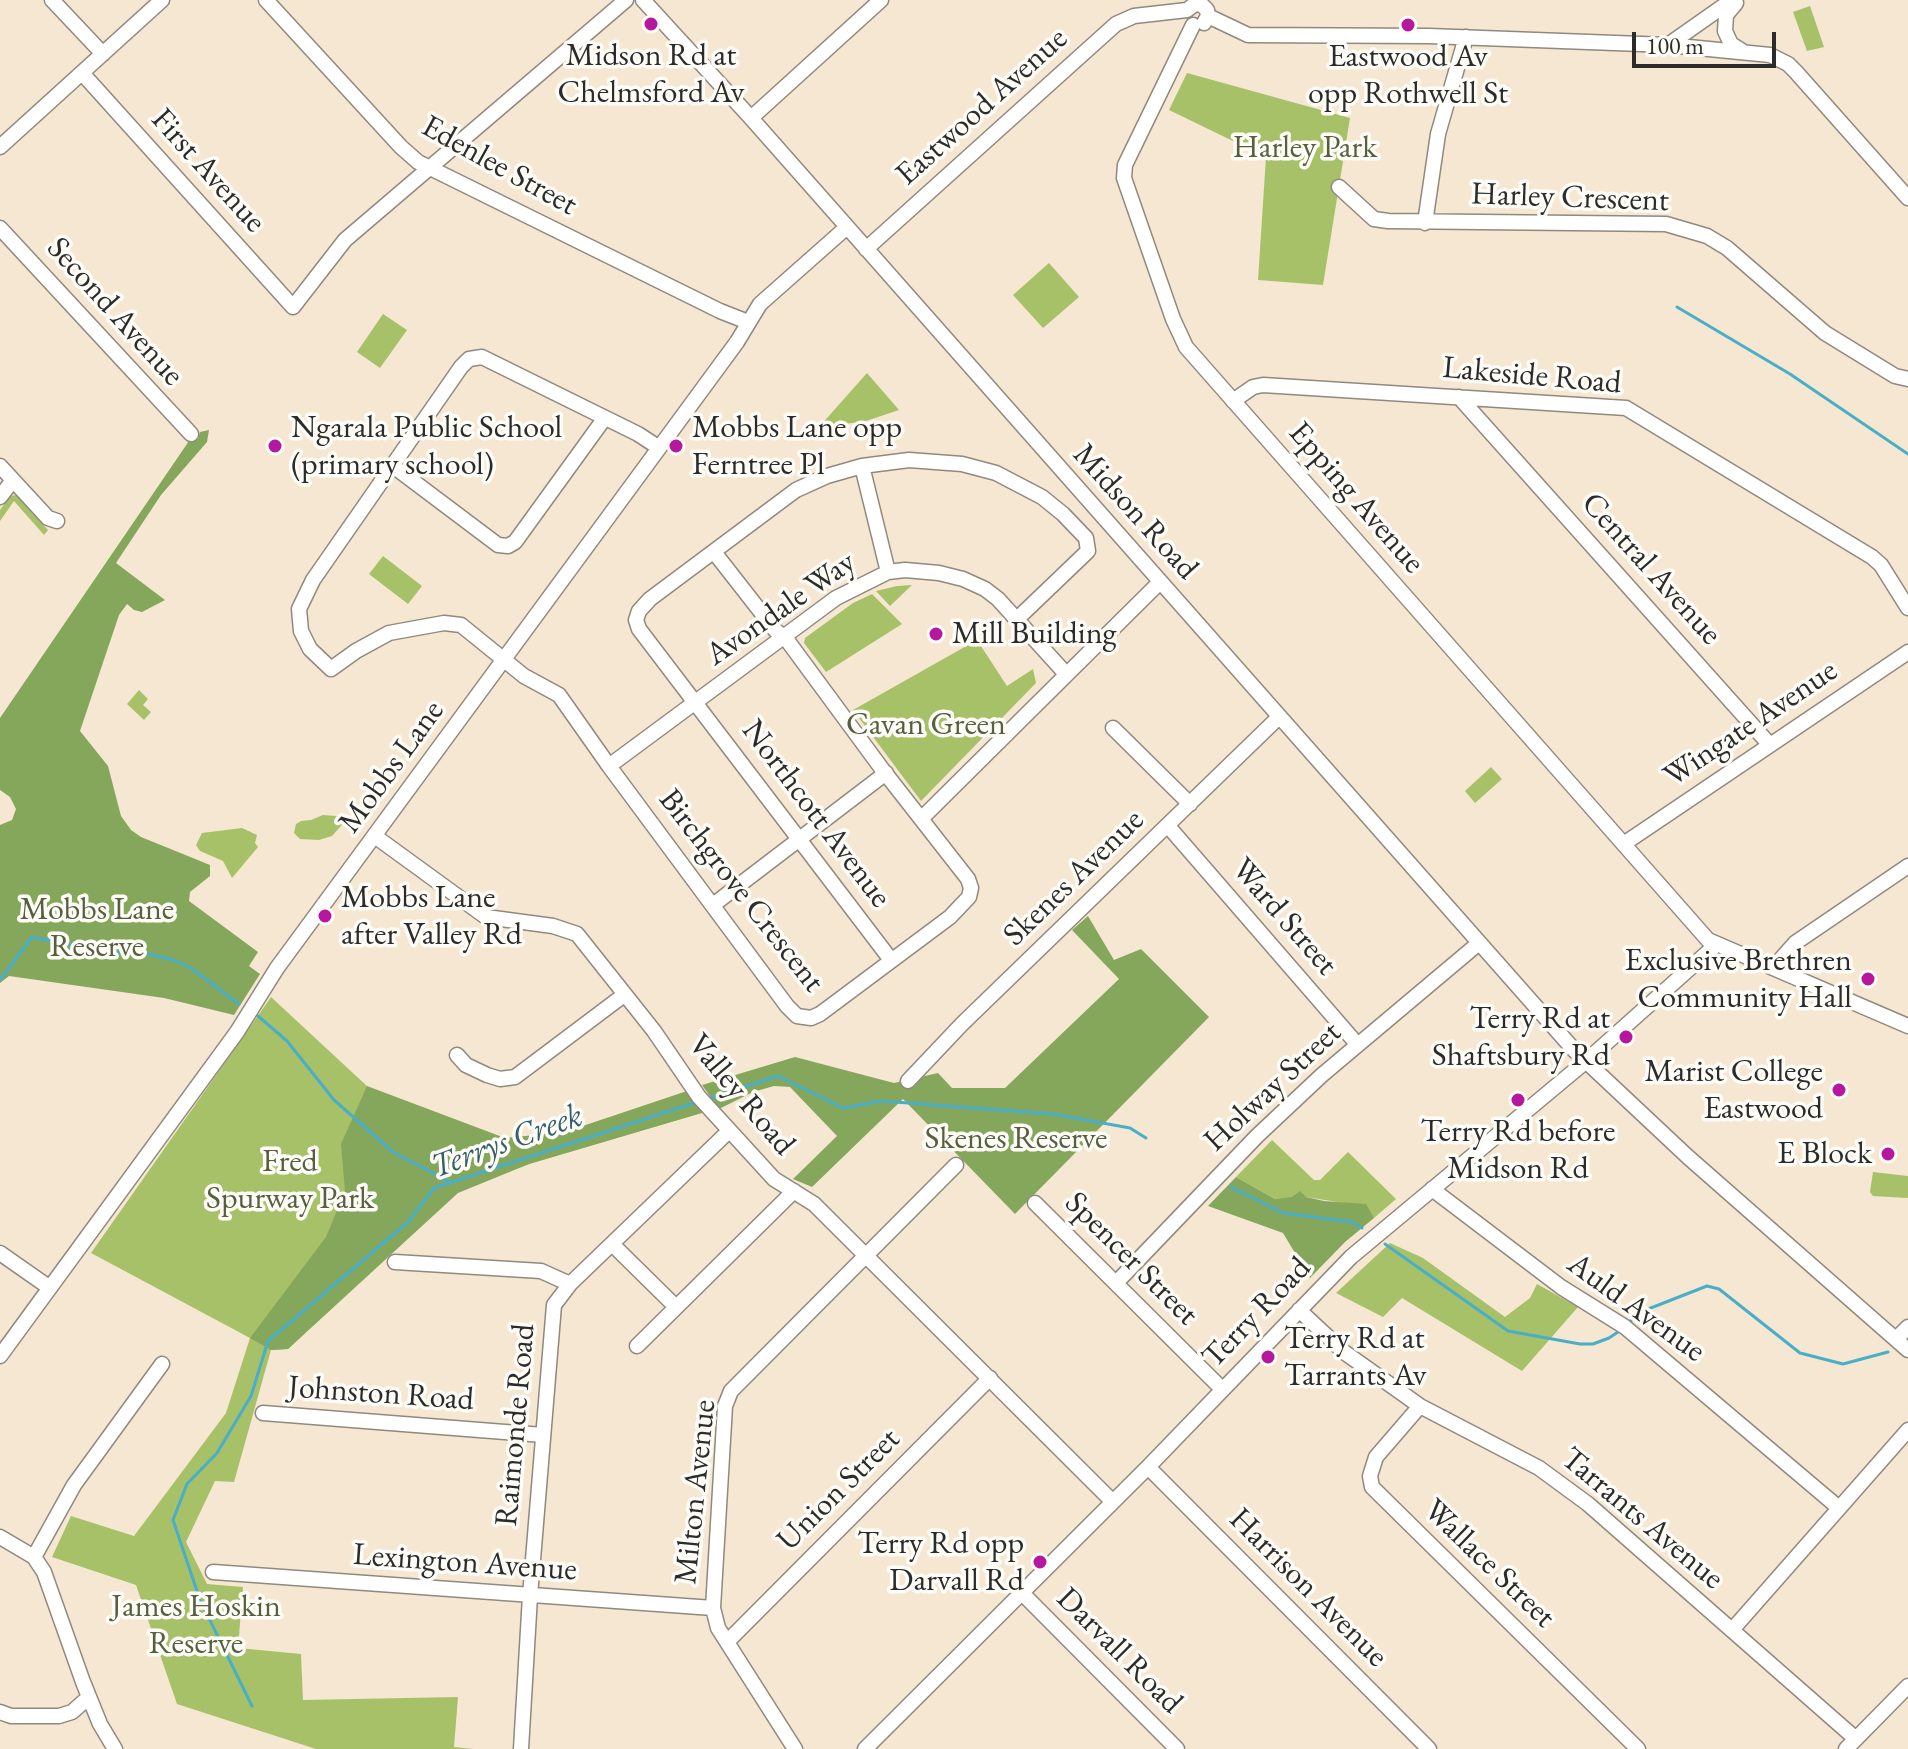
<!DOCTYPE html>
<html>
<head>
<meta charset="utf-8">
<style>
  body { margin:0 }
  #map { position:relative; width:1908px; height:1749px; overflow:hidden; background:#f5e7d1; font-family:"EB Garamond",serif }
  canvas { display:block }
  .scale { position:absolute; left:1632px; top:32px; width:144px; height:36px; box-sizing:border-box; border:4px solid #2b2b2b; border-top:0; padding-left:10px; font-size:24px; line-height:28px; white-space:nowrap; color:#2b2b2b; -webkit-text-stroke:6px #fdfcf7; paint-order:stroke }
</style>
</head>
<body>
<div id="map">
<canvas width="1908" height="1749"></canvas>
<div class="scale">100 m</div>
</div>
<script>
const ctx = document.querySelector('canvas').getContext('2d');
ctx.lineJoin = 'round';
function fill(path, color) {
  ctx.fillStyle = color;
  ctx.fill(path, 'evenodd');
}
function toPath(rows) {
  const path = new Path2D();
  for (const r of rows) {
    path.moveTo(r[0], r[1]);
    for (let i = 2; i < r.length; i += 2) path.lineTo(r[i], r[i + 1]);
  }
  return path;
}
function trace(path, color, width, dash) {
  ctx.strokeStyle = color;
  ctx.lineWidth = width;
  ctx.lineCap = dash ? 'butt' : 'round';
  ctx.setLineDash(dash || []);
  ctx.stroke(path);
}
function drawText(font, color, halo, rows, align = 'center') {
  ctx.font = font + ' "EB Garamond",serif';
  ctx.lineWidth = 7;
  ctx.setLineDash([]);
  ctx.textBaseline = 'middle';
  ctx.strokeStyle = halo;
  ctx.fillStyle = color;
  for (const [text, x, y, turn = 0] of rows) {
    ctx.save();
    ctx.translate(x, y);
    ctx.rotate((+turn || 0) * Math.PI / 180);
    ctx.textAlign = isNaN(turn) ? turn : align;
    if (halo) ctx.strokeText(text, 0, 0);
    ctx.fillText(text, 0, 0);
    ctx.restore();
  }
}
fill(toPath([
  [1810,6,1824,47,1807,51,1793,12],
  [1187,73,1350,118,1323,285,1258,280,1266,157,1169,110],
  [1049,263,1079,297,1043,328,1013,295],
  [383,314,407,330,380,368,357,352],
  [867,373,899,410,863,422,820,426],
  [16,495,48,530,44,535,14,501,0,521,0,510,10,496],
  [383,556,422,586,408,604,369,574],
  [912,585,890,606,876,591,897,586],
  [872,594,902,624,826,672,804,643,805,638,853,603],
  [977,640,1007,686,1033,669,1036,683,921,801,853,710],
  [139,690,148,699,143,705,151,712,144,720,127,704],
  [1491,767,1502,779,1475,803,1465,791],
  [323,815,349,817,332,836,319,840,300,839,294,833,296,824,301,821,311,820],
  [242,828,257,835,255,843,258,847,232,878,223,861,200,851,196,845,202,833],
  [271,997,368,1087,485,1134,505,1139,565,1132,689,1091,705,1112,529,1164,457,1191,288,1349,271,1350,234,1482,215,1481,186,1542,207,1584,243,1587,238,1648,301,1654,303,1700,458,1697,454,1747,473,1749,316,1749,177,1704,136,1585,52,1557,71,1516,134,1536,226,1413,250,1338,91,1253],
  [1272,1140,1314,1180,1320,1180,1348,1152,1396,1199,1374,1218,1369,1211,1344,1203,1306,1197,1275,1199,1236,1177],
  [1873,1172,1908,1176,1908,1198,1873,1196,1870,1192],
  [1390,1243,1423,1258,1505,1317,1530,1298,1537,1284,1578,1307,1522,1371,1402,1298,1383,1317,1336,1293]
]), '#a7c168');
fill(toPath([
  [209,430,207,442,161,495,116,563,165,600,142,612,134,610,127,604,119,615,80,731,108,766,121,816,131,830,141,837,210,865,210,876,190,892,189,901,258,952,249,966,260,974,234,1015,164,998,9,976,0,983,0,825,12,820,16,809,10,797,0,790,0,718,189,441,198,439,200,432],
  [1088,916,1114,960,1141,949,1209,1017,1015,1214,903,1099,812,1187,793,1179,837,1136,790,1087,774,1086,753,1092,719,1109,702,1085,795,1057,894,1083,938,1073,952,1088,1005,1088,1119,979,1072,930],
  [367,1086,505,1138,565,1132,687,1091,705,1112,529,1164,458,1193,288,1349,271,1350,250,1338,326,1237,345,1191,341,1144],
  [1236,1177,1275,1199,1292,1197,1300,1191,1306,1197,1324,1201,1366,1204,1374,1218,1345,1242,1310,1278,1283,1233,1208,1206]
]), '#85a75c');
trace(toPath([
  [1677,307,1790,374,1908,454],
  [0,980,32,937,71,945,79,951,96,955,135,951,174,960,191,968,239,1004],
  [258,1016,287,1041,334,1100,393,1152,452,1183],
  [710,1098,778,1076,843,1108,882,1101,1053,1114,1130,1128,1146,1138],
  [1231,1187,1283,1213,1352,1222,1362,1228],
  [1385,1244,1508,1331,1580,1344,1593,1344,1609,1338,1621,1330],
  [1628,1324,1638,1313,1707,1286,1719,1289,1800,1353,1843,1364,1888,1352],
  [252,1706,200,1600,173,1520,187,1484,217,1453,251,1396,268,1341,408,1222,434,1188,694,1103]
]), '#49aec8', 3);
const minor = toPath([
  [52,0,103,54],
  [266,0,401,147,418,162,720,311,748,322],
  [643,0,751,118,1575,1051,1688,1157,1908,1350],
  [1736,3,1726,15,1725,31,1731,44,1742,51],
  [1208,16,1248,35,1429,36,1668,45,1770,55,1788,64,1796,72,1908,198],
  [1193,25,1125,165,1124,178,1173,319,1186,347,1708,940,1908,1026],
  [1668,45,1732,0],
  [82,73,293,307,345,240,626,0],
  [751,118,881,0],
  [0,147,162,0],
  [1339,187,1374,219,1388,221,1666,224,1707,236,1727,248,1825,333,1895,376,1908,379],
  [1425,223,1438,134,1466,37],
  [0,228,191,434],
  [866,249,1116,24,1134,16,1187,10,1195,4,1202,5,1207,10,1208,16,1204,23],
  [1459,397,1770,745],
  [1233,401,1253,387,1263,385,1626,408,1872,557,1881,565,1908,608],
  [658,447,638,434,482,357,469,359,461,367,313,580,299,609,301,631,310,649,331,669,356,651,389,633,444,623,461,625,524,676,559,695,609,766,787,1006,797,1016,811,1018,820,1014,950,917,969,897,971,888,968,879,882,769,787,640,775,630,714,552],
  [0,466,48,518,57,521],
  [393,466,498,545,508,546,515,542,604,419],
  [862,466,888,572],
  [0,497,13,480],
  [1113,728,1190,804],
  [609,766,836,598,888,572,905,570,939,573,963,579,985,589,998,599,1066,674],
  [922,818,1160,582],
  [1168,826,1357,1044],
  [376,837,486,917,553,926,577,934,654,1031,699,1097,774,1179,814,1204,1112,1501],
  [1625,843,1908,652],
  [713,905,886,773],
  [891,960,639,629,636,620,639,611,650,599,796,490,827,476,862,466,909,460,962,464,996,473,1042,497,1063,514,1086,538,1088,551,1017,619],
  [1773,968,1795,943,1908,866],
  [457,1055,466,1065,487,1075,500,1079,515,1077,624,995],
  [908,1081,962,1024,1279,717],
  [1432,1189,1561,1287,1625,1327,1839,1508],
  [1035,1203,1222,1389],
  [612,1244,676,1307],
  [0,1253,50,1288],
  [395,1262,541,1271,570,1284],
  [1116,1283,1257,1136,1322,1075,1479,943],
  [1299,1310,1344,1352,1420,1406,1539,1468,1588,1504,1856,1739],
  [1896,1339,1908,1327],
  [637,1346,794,1191],
  [0,1356,237,1032,277,968,737,342,760,304,847,227],
  [1420,1406,1376,1457,1370,1476,1372,1487,1638,1749],
  [263,1413,543,1435],
  [1148,1467,1429,1749],
  [0,1537,34,1557,44,1572,83,1682,100,1724,115,1749],
  [34,1557,74,1485,162,1364],
  [213,1572,713,1608],
  [1022,1593,1177,1749],
  [1732,1630,1908,1430],
  [727,1642,990,1378],
  [0,1712,11,1716,59,1716,72,1712,89,1697],
  [521,1749,530,1596,554,1305,570,1284,729,1131],
  [795,1749,718,1628,713,1608,725,1406,731,1391,956,1165],
  [865,1749,1148,1467,1351,1257,1585,1062,1717,944],
  [1846,1749,1908,1686]
]);
trace(minor, '#90897e', 17);
trace(minor, '#fff', 14);
for (const [x, y, r, color] of [
  [651,24,8,"#b5179e"],
  [1408,25,8,"#b5179e"],
  [275,446,8,"#b5179e"],
  [676,446,8,"#b5179e"],
  [936,634,8,"#b5179e"],
  [325,916,8,"#b5179e"],
  [1868,979,8,"#b5179e"],
  [1626,1037,8,"#b5179e"],
  [1839,1090,8,"#b5179e"],
  [1518,1100,8,"#b5179e"],
  [1888,1154,8,"#b5179e"],
  [1268,1357,8,"#b5179e"],
  [1040,1562,8,"#b5179e"]
]) {
  const dot = new Path2D();
  dot.arc(x, y, r, 0, 2 * Math.PI);
  ctx.fillStyle = color;
  ctx.fill(dot);
  trace(dot, '#fdfcf7', 3);
}
drawText('32px', '#2b2b2b', '#fdfcf7', [
  ["Midson Rd at",651,56,"center"],
  ["Chelmsford Av",651,93,"center"],
  ["Eastwood Av",1408,57,"center"],
  ["opp Rothwell St",1408,94,"center"],
  ["Ngarala Public School",291,428],
  ["(primary school)",291,465],
  ["Mobbs Lane opp",692,428],
  ["Ferntree Pl",692,465],
  ["Mill Building",952,634],
  ["Mobbs Lane",341,898],
  ["after Valley Rd",341,935],
  ["Exclusive Brethren",1852,961,"right"],
  ["Community Hall",1852,998,"right"],
  ["Terry Rd at",1610,1019,"right"],
  ["Shaftsbury Rd",1610,1056,"right"],
  ["Marist College",1823,1072,"right"],
  ["Eastwood",1823,1109,"right"],
  ["Terry Rd before",1518,1132,"center"],
  ["Midson Rd",1518,1169,"center"],
  ["E Block",1872,1154,"right"],
  ["Terry Rd at",1284,1339],
  ["Tarrants Av",1284,1376],
  ["Terry Rd opp",1024,1544,"right"],
  ["Darvall Rd",1024,1581,"right"]
], 'left');
drawText('32px', '#2b2b2b', '#fdfcf7', [
  ["Eastwood Avenue",982,107,-42],
  ["Edenlee Street",499,166,29],
  ["First Avenue",208,171,48],
  ["Harley Crescent",1570,198,2],
  ["Second Avenue",115,312,48],
  ["Lakeside Road",1532,376,5],
  ["Epping Avenue",1356,498,49],
  ["Midson Road",1135,512,48],
  ["Central Avenue",1651,569,48],
  ["Avondale Way",781,609,-35],
  ["Wingate Avenue",1751,724,-34],
  ["Mobbs Lane",392,767,-54],
  ["Northcott Avenue",816,814,53],
  ["Skenes Avenue",1074,878,-44],
  ["Birchgrove Crescent",741,891,52],
  ["Ward Street",1284,917,49],
  ["Holway Street",1273,1087,-43],
  ["Valley Road",741,1095,50],
  ["Spencer Street",1131,1259,45],
  ["Auld Avenue",1636,1308,36],
  ["Terry Road",1257,1313,-46],
  ["Johnston Road",381,1394,4],
  ["Raimonde Road",516,1425,-85],
  ["Union Street",839,1490,-45],
  ["Milton Avenue",696,1492,-84],
  ["Tarrants Avenue",1642,1519,40],
  ["Lexington Avenue",465,1563,4],
  ["Wallace Street",1489,1564,44],
  ["Harrison Avenue",1308,1588,45],
  ["Darvall Road",1119,1651,45]
]);
drawText('32px', '#566040', '#fdfcf7', [
  ["Harley Park",1305,148],
  ["Cavan Green",926,725],
  ["Mobbs Lane",97,910],
  ["Reserve",97,947],
  ["Skenes Reserve",1016,1139],
  ["Fred",290,1162],
  ["Spurway Park",290,1199],
  ["James Hoskin",196,1607],
  ["Reserve",196,1644]
]);
drawText('italic 34px', '#375f6a', '#fdfcf7', [
  ["Terrys Creek",507,1142,-20]
]);
</script>
</body>
</html>
